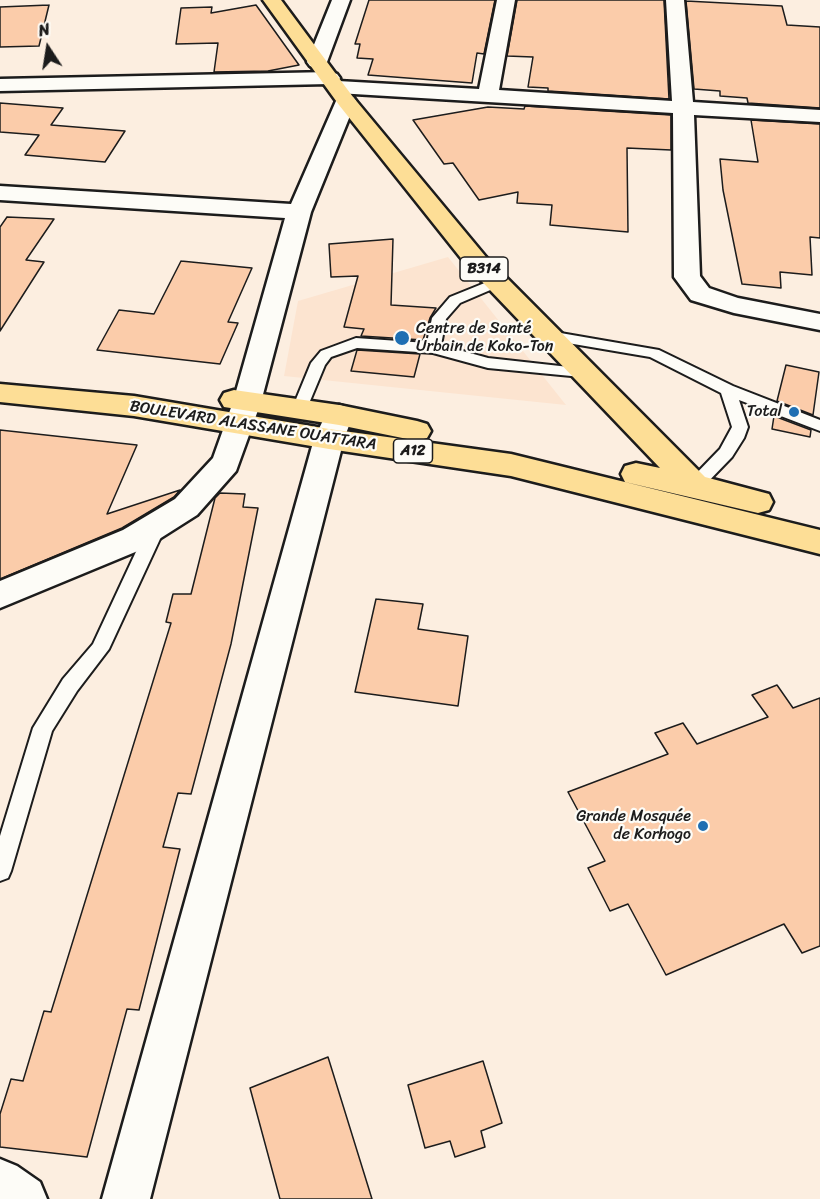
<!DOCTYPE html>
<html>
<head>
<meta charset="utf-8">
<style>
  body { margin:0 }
  #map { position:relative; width:820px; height:1199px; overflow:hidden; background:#fceee0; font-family:Sriracha,sans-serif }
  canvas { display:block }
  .north { position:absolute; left:18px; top:18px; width:60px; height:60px; -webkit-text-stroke:4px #fdfcf7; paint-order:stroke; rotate:348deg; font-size:16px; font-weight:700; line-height:24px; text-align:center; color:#1c1c1c }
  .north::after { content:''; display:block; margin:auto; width:21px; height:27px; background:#1c1c1c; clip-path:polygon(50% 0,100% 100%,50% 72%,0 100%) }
</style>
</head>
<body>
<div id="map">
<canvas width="820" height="1199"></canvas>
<div class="north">N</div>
</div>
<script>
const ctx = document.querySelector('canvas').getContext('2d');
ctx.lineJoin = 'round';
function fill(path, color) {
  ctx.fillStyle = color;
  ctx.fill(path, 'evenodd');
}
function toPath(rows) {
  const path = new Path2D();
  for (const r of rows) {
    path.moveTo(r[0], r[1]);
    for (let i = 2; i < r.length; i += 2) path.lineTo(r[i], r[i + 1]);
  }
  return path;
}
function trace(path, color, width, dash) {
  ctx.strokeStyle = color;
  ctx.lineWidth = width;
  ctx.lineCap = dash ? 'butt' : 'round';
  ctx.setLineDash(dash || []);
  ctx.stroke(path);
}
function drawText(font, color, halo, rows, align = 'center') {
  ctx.font = font + ' Sriracha,sans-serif';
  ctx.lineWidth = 4.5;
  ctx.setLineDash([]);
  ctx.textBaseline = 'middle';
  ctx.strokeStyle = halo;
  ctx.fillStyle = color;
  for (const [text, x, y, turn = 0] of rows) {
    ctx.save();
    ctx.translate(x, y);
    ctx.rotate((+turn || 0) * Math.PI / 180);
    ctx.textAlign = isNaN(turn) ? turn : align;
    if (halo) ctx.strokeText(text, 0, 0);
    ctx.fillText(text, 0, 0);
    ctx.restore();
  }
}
fill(toPath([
  [448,257,566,405,284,376,298,301]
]), '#fce4d0');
const building = toPath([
  [369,0,495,0,484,54,477,53,472,83,368,75,373,59,357,58,360,44,355,44,369,0],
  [517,0,664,0,669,99,548,91,548,88,528,87,533,57,507,56,517,0],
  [686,1,782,6,787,25,820,27,820,108,748,103,747,98,720,96,720,91,694,89,686,1],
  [49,5,39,46,0,47,0,7,49,5],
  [256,5,299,65,268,71,214,72,218,43,176,44,181,8,212,7,211,13,256,5],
  [0,103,63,108,51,125,125,131,105,162,25,155,39,135,0,132,0,103],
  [525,106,671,115,671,150,627,148,628,232,550,225,552,205,517,203,518,192,479,200,453,163,444,164,413,120,488,107,524,109,525,106],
  [751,120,820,124,820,238,810,237,812,275,780,272,781,288,742,284,723,190,720,159,758,162,751,120],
  [7,217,54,219,26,260,44,262,0,331,0,227,7,217],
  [393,239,391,305,436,308,430,318,423,340,361,336,364,329,344,327,358,276,331,277,329,244,393,239],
  [181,261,252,268,228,322,238,323,220,364,97,350,119,310,154,314,181,261],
  [357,350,420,354,414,377,351,371,357,350],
  [786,365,819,372,813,415,777,401,786,365],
  [774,416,811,430,810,437,772,429,774,416],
  [0,430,137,445,107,514,180,490,174,497,122,528,0,579,0,430],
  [220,493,245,494,243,507,258,508,231,644,191,794,178,793,163,847,180,849,139,1010,127,1009,87,1157,0,1147,0,1114,11,1079,23,1081,44,1011,51,1012,171,623,166,622,173,594,191,594,215,498,220,493],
  [376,599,423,604,418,629,468,636,458,706,355,692,376,599],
  [777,685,793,708,820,698,820,946,802,953,784,924,666,975,628,904,610,911,588,868,605,861,568,792,668,754,655,733,683,723,697,744,768,717,752,695,777,685],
  [328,1057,372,1199,280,1199,250,1088,328,1057],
  [483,1061,502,1123,481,1131,485,1147,455,1157,450,1141,425,1148,408,1085,483,1061]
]);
fill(building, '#fbccaa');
trace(building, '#1c1c1c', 1.5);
const lane = toPath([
  [497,278,502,279,502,285,460,303,446,319,441,345,488,358,587,369,592,370,595,374,592,378,488,368,433,353,357,348,331,357,325,365,305,413,295,413,292,409,311,363,321,351,356,338,427,343,432,318,450,297,497,278],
  [549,331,659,350,733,386,820,420,820,431,739,400,748,427,744,438,732,457,701,489,689,489,687,485,689,481,720,449,732,427,721,393,650,357,544,339,542,336,549,331],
  [157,520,163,521,166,526,109,649,77,691,52,731,11,871,8,878,0,881,0,836,33,728,63,679,93,644,148,526,151,521,157,520]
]);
const street = toPath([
  [332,0,350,0,327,62,324,66,317,68,310,66,307,62,332,0],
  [497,0,515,0,499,90,672,101,666,0,684,0,693,102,820,110,820,122,694,115,700,276,709,288,738,298,820,314,820,330,734,313,691,300,674,277,673,113,337,93,330,91,327,87,329,84,0,91,0,79,330,72,337,74,340,78,338,81,479,89,497,0],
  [346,95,353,97,356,101,311,212,261,402,236,471,197,515,145,548,0,608,0,581,123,530,175,499,213,458,233,402,285,218,0,200,0,186,291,204,336,101,339,97,346,95],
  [339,405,349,408,353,415,344,439,150,1199,102,1199,314,439,329,408,339,405],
  [0,1159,17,1166,40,1182,47,1199,0,1199,0,1159]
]);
const primary = toPath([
  [263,0,281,0,353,97,486,257,705,477,769,494,773,502,769,510,758,513,625,482,621,474,625,466,636,463,660,468,468,267,339,105,263,0],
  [0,384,134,396,329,429,511,454,820,530,820,554,511,476,329,449,134,416,0,402,0,384],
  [234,390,339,405,417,421,427,424,431,431,427,438,417,441,339,425,224,407,220,400,224,393,234,390]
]);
trace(lane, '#1c1c1c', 4);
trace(street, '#1c1c1c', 5);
trace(primary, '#1c1c1c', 5);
fill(lane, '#fdfcf7');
fill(street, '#fdfcf7');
fill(primary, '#fdde96');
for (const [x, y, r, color] of [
  [402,338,8,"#1f6fb2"],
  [794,412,6,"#1f6fb2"],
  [703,826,6,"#1f6fb2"]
]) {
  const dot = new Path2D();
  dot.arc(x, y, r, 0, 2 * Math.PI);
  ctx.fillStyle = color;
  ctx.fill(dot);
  trace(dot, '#fdfcf7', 2);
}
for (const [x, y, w] of [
  [484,269,48],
  [413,451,39]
]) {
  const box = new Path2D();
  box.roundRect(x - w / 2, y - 12, w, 24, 4.5);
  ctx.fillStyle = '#fdfcf7';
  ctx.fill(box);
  trace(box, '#1c1c1c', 1.5);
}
drawText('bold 15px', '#1c1c1c', null, [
  ["B314",484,269],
  ["A12",413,451]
]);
drawText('16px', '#1c1c1c', '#fdfcf7', [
  ["Centre de Santé",416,329,"left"],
  ["Urbain de Koko-Ton",416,347,"left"],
  ["Total",782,412],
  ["Grande Mosquée",691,817],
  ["de Korhogo",691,835]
], 'right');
drawText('16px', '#1c1c1c', '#fdfcf7', [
  ["BOULEVARD ALASSANE OUATTARA",253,426,9]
]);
</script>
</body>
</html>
